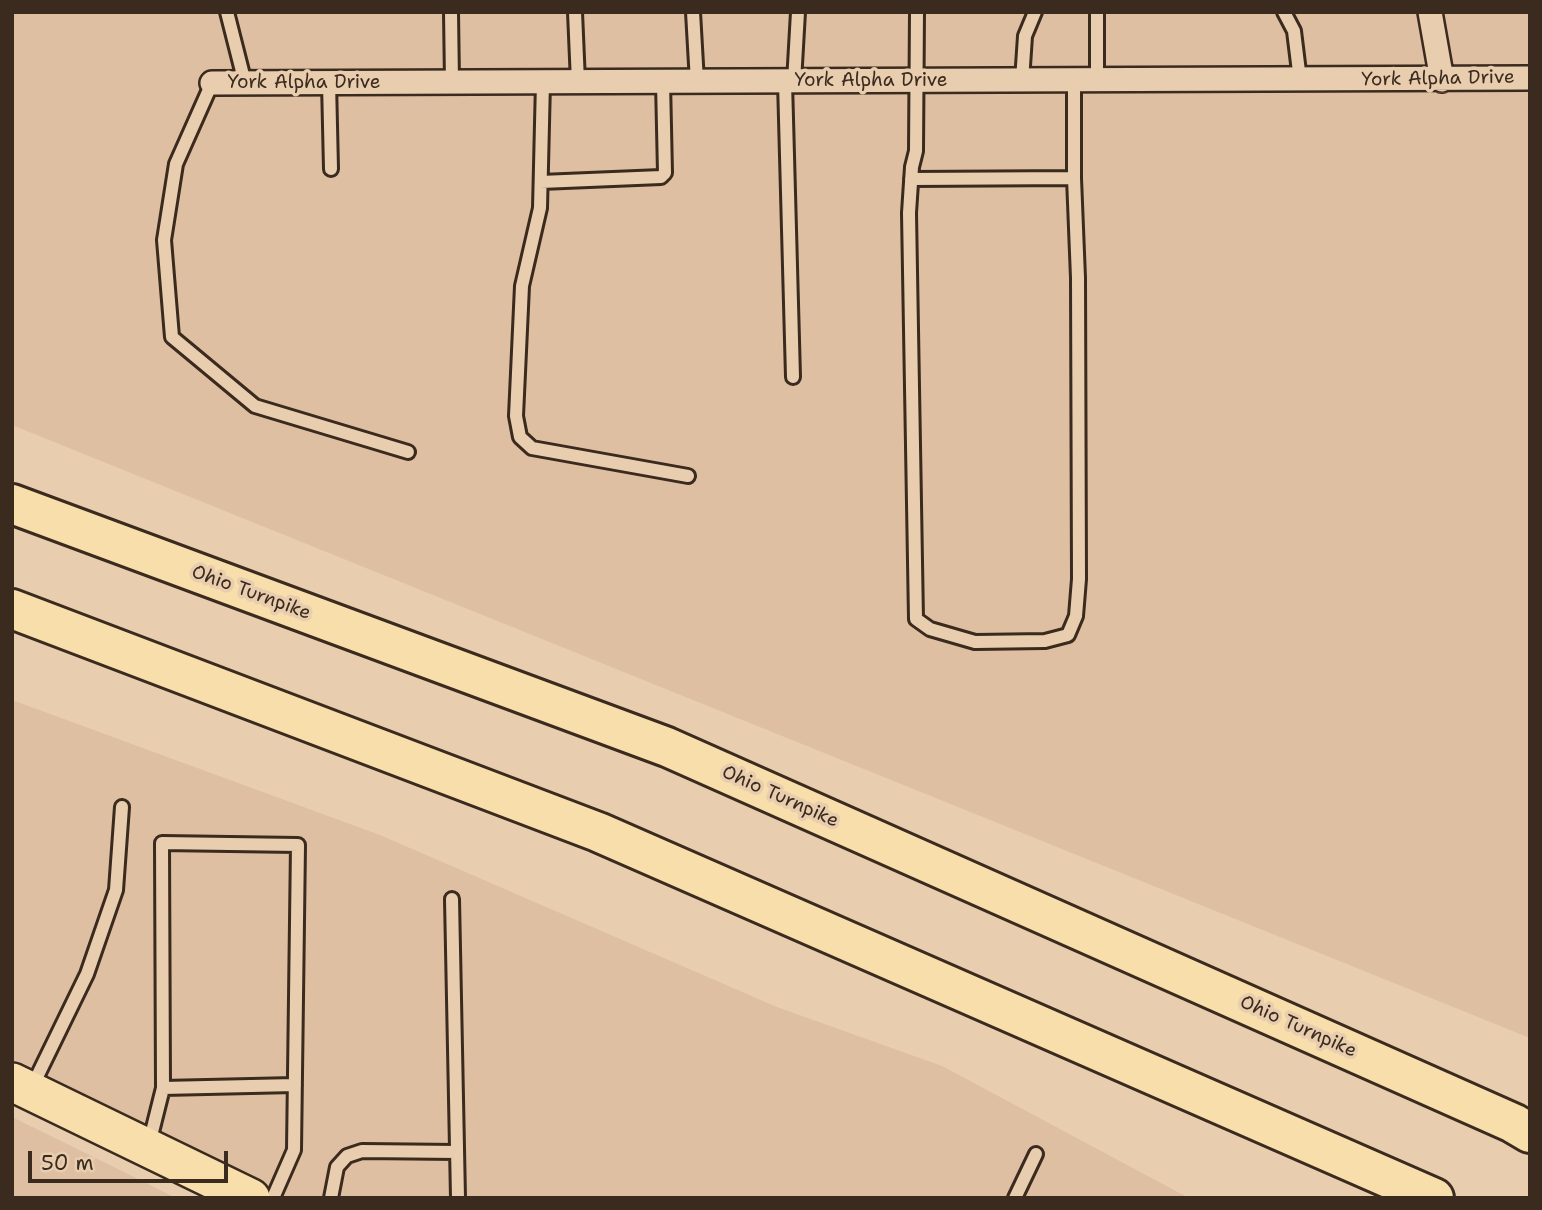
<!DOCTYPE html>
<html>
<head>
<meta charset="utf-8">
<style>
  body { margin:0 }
  #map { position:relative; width:1542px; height:1210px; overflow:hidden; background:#e8cdaf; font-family:"Shantell Sans",sans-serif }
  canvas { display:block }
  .frame { position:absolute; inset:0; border:14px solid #3b2a1e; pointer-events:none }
  .scale { position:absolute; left:28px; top:1151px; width:200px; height:32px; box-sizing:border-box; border:4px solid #3b2a1e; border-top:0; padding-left:9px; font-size:21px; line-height:24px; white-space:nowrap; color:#3b2a1e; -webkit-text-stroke:5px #e8cdaf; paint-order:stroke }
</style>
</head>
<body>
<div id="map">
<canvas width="1542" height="1210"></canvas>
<div class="frame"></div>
<div class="scale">50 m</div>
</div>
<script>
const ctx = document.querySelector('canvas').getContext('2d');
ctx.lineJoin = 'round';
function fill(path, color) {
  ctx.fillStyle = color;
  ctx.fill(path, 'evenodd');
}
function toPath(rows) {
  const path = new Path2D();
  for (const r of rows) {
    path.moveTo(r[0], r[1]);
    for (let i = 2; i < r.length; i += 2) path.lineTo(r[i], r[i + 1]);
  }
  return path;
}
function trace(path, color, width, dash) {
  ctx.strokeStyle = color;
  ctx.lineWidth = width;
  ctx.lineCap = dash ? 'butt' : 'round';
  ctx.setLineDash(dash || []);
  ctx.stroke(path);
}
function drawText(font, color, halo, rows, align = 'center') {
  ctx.font = font + ' "Shantell Sans",sans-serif';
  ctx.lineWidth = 7;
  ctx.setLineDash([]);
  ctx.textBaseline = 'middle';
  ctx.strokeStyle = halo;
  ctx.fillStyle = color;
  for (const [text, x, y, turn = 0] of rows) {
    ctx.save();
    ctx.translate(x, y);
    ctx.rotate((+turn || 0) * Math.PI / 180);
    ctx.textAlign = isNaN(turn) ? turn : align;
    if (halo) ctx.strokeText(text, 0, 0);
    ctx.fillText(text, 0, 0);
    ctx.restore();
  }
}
fill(toPath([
  [12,12,1530,12,1530,1038,12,425],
  [12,700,380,835,777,1007,942,1066,1189,1198,287,1198,12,1065],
  [12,1117,128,1174,176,1198,12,1198]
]), '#dfbfa2');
const service = toPath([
  [227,12,245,83],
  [451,12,452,82],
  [575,12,578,82],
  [693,12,697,82],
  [917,12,916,151,912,167,909,213,916,619,930,629,975,642,1045,641,1068,635,1076,616,1079,579,1078,278,1074,178,1074,81],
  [1097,12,1097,81],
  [1284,12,1294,31,1300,80],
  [1022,81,1025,36,1035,12],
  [329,82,331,169],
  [543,82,540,208,522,286,516,416,520,437,532,448,688,476],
  [785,82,793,377],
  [794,82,798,12],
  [212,83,176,164,164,240,172,337,255,406,408,452],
  [911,179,1074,178],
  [541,182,661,177,665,173,663,82],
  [452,899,458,1198],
  [32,1087,87,974,116,890,122,807],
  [163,1088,295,1085],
  [149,1144,163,1088,162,843,298,845,294,1150,273,1198],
  [331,1198,337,1167,347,1156,362,1151,457,1152],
  [1015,1198,1036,1154]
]);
const minor = toPath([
  [1430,12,1442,80],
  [212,83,1530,78]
]);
const primary = toPath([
  [12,1082,251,1198]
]);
const motorway = toPath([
  [12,504,667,747,1513,1123,1530,1133],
  [12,609,598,832,1434,1198]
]);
trace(service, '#3b2a1e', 18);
trace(minor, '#3b2a1e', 28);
trace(primary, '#3b2a1e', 42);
trace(motorway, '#3b2a1e', 44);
trace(service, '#e8cdaf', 12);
trace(minor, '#e8cdaf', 23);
trace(primary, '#f8deab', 37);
trace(motorway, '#f8deab', 38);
drawText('19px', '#3b2a1e', '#e8cdaf', [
  ["York Alpha Drive",1438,79,-1],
  ["York Alpha Drive",871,81],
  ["York Alpha Drive",304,83],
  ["Ohio Turnpike",251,593,20],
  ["Ohio Turnpike",780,797,24],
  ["Ohio Turnpike",1298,1027,24]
]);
</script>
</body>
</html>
